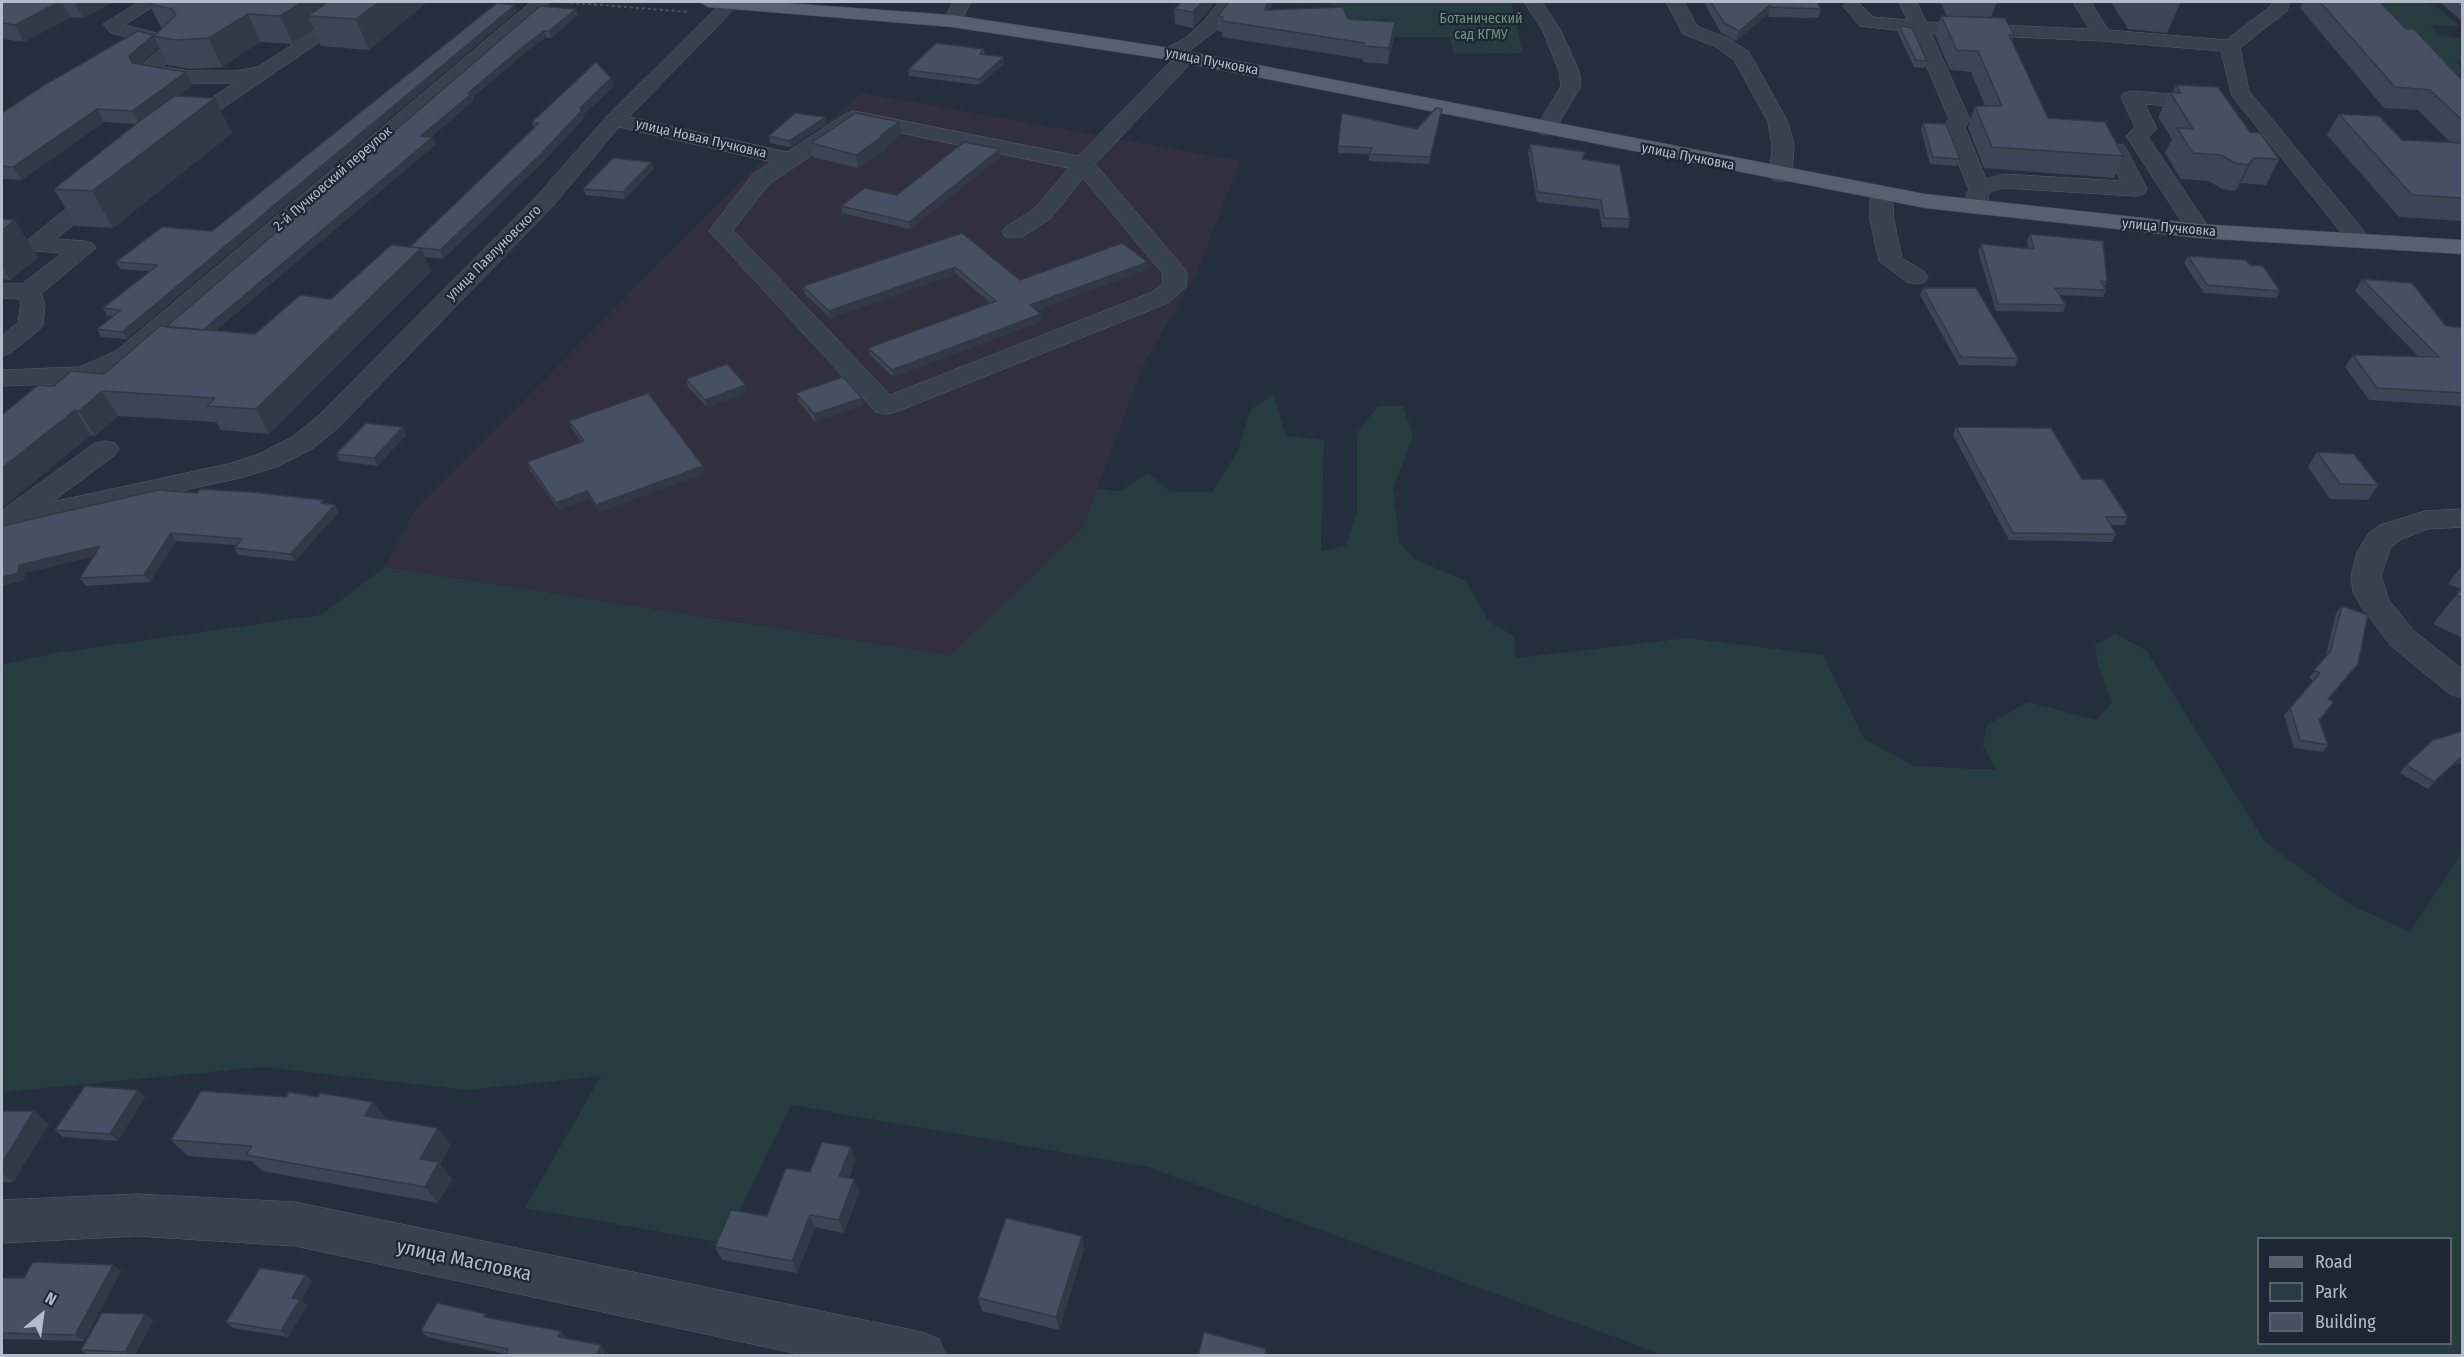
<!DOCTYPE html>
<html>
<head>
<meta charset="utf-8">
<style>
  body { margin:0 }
  #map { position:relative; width:2464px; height:1357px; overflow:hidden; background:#242f3e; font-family:"Fira Sans Condensed",sans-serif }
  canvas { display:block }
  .frame { position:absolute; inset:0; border:3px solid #b4bcc9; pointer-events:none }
  .legend { position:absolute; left:2257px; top:1237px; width:195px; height:108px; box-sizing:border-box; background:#1d2633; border:2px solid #59626f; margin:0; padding:8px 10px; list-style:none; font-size:18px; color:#b4bcc9 }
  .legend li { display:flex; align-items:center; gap:12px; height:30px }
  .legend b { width:30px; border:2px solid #59626f }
  .north { position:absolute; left:12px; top:1285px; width:60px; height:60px; -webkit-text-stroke:4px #1d2633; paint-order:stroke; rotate:29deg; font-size:16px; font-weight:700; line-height:24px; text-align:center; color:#b4bcc9 }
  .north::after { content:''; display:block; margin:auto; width:21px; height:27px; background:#b4bcc9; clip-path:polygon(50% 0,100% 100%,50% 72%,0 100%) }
</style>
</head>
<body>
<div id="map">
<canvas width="2464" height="1357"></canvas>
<div class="frame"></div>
<ul class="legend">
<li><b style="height:8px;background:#56606e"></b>Road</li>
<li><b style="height:16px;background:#263c3f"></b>Park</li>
<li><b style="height:16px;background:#455162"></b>Building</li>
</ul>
<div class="north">N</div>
</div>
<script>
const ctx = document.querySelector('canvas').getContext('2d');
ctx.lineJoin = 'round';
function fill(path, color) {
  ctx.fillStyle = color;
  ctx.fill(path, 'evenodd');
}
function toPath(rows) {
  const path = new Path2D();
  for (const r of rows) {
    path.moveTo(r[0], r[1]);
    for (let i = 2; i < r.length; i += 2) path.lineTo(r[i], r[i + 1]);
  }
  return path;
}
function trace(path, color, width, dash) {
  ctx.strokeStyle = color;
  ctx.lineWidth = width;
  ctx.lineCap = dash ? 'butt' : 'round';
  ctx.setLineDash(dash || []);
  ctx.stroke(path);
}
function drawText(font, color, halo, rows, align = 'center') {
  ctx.font = font + ' "Fira Sans Condensed",sans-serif';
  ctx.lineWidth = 4.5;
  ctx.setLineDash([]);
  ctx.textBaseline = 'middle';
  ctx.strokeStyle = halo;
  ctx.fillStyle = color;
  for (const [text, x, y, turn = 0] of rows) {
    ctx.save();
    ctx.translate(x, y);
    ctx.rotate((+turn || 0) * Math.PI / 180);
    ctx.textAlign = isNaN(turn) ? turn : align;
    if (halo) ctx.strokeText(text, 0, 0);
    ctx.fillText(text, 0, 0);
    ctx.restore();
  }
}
fill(toPath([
  [862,93,1240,161,1196,274,1143,365,1083,527,950,655,385,567,415,510,762,160,802,145]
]), '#32303f');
fill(toPath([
  [1329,2,1511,2,1523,53,1454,54,1450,37,1393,37,1388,19,1351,19],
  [2364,2,2423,2,2435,5,2460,26,2430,25,2438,35,2462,39,2462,61,2454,61,2462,67,2462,77],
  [1273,394,1286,436,1324,440,1321,551,1346,546,1357,512,1357,433,1378,406,1403,406,1413,436,1393,488,1399,542,1414,559,1466,581,1489,622,1514,636,1516,658,1688,638,1823,655,1864,739,1914,766,1997,770,1983,746,1987,725,2028,702,2097,720,2112,702,2098,665,2095,645,2115,634,2146,650,2265,842,2349,904,2410,932,2462,853,2462,1355,1664,1355,1148,1167,791,1105,724,1243,525,1208,601,1076,468,1090,263,1067,2,1092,2,665,56,653,321,615,385,567,950,655,1083,527,1097,489,1121,491,1148,473,1171,492,1212,492,1238,451,1250,410],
  [2258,1238,2450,1238,2450,1344,2258,1344]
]), '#263c3f');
const minor = toPath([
  [139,2,161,2,124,25,185,40,188,44,185,48,163,67,190,71,235,71,258,67,358,2,379,2,187,132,180,134,173,132,170,128,173,124,234,83,190,83,140,74,137,70,140,66,164,46,111,33,103,24,139,2],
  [531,2,550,2,134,363,111,375,81,383,2,386,2,370,80,367,116,351,531,2],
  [722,2,740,3,629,117,787,152,847,113,854,111,1078,156,1173,59,1163,58,1160,54,1163,50,1185,38,1204,21,1219,2,1237,2,1218,29,1188,52,1196,57,1193,61,1095,164,1184,268,1187,273,1186,287,1168,303,896,412,886,414,876,412,709,231,753,174,772,162,619,127,553,206,338,428,312,449,279,466,244,477,2,531,2,513,5,508,95,443,105,441,115,443,119,449,115,455,52,502,228,464,259,454,292,437,318,416,537,196,607,116,722,2],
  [858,124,1069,168,1034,209,1006,227,1002,232,1006,237,1022,237,1050,219,1083,178,1163,274,1162,284,1150,293,890,395,733,230,769,184,858,124],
  [953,2,971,2,959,25,952,27,943,21,953,2],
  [1524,2,1542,2,1560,29,1579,71,1581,86,1553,133,1546,135,1539,133,1535,129,1561,86,1559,71,1542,29,1524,2],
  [1666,2,1684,2,1697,26,1730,39,1749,52,1788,122,1794,145,1792,175,1789,180,1781,182,1773,180,1770,175,1772,145,1768,122,1734,60,1716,47,1683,34,1666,2],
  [1846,2,1858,2,1873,17,1907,20,1899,2,1917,2,1926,22,2089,29,2073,2,2091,2,2108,30,2226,40,2272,5,2272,2,2290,2,2287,11,2240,48,2249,91,2372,241,2368,246,2352,246,2232,96,2221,51,2102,41,1931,33,1970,120,1965,127,1986,179,2003,174,2121,181,2105,150,2108,145,2116,144,2124,145,2127,150,2147,189,2144,194,2136,196,2003,188,1992,191,1988,195,1990,208,1987,213,1971,213,1966,194,1969,190,1944,126,1949,119,1912,32,1860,26,1843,6,1846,2],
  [2131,91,2211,97,2218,99,2221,103,2218,107,2211,109,2145,104,2157,129,2148,137,2211,231,2207,236,2191,236,2126,136,2135,127,2121,97,2124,93,2131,91],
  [104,182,112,184,115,189,112,194,56,239,84,241,92,243,96,248,41,294,45,304,43,325,39,330,11,353,2,356,2,336,18,322,21,304,19,299,2,298,2,284,22,284,62,253,35,251,27,249,23,244,96,184,104,182],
  [1881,187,1889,189,1892,194,1894,220,1902,258,1925,272,1928,277,1925,282,1916,284,1907,282,1879,261,1870,220,1870,194,1873,189,1881,187],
  [2462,509,2462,527,2428,529,2402,539,2391,547,2381,576,2389,600,2413,630,2462,669,2462,698,2450,694,2391,646,2361,606,2353,592,2351,576,2357,552,2369,533,2380,525,2425,511,2462,509],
  [137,1194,295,1202,922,1332,939,1339,946,1356,808,1356,295,1246,137,1236,2,1243,2,1200,137,1194]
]);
const major = toPath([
  [699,2,772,2,952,15,1170,48,1925,194,2199,224,2462,240,2462,254,2199,238,1925,208,1170,60,952,27,708,7,699,2]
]);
trace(minor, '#565f6c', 1);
trace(major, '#414a57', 1);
trace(toPath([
  [564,2,689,12]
]), '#44595c', 2, [3, 3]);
fill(minor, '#38414e');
fill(major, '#56606e');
fill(toPath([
  [2,2,114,2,83,18,71,17,24,42,2,39],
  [154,2,424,2,425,4,369,50,321,46,314,30,293,44,260,42,222,67,190,69,168,65,159,47,140,64,193,85,178,96,232,133,113,228,76,226,54,189,137,124,104,122,22,180,2,179,2,113,154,36,162,29,149,4],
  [1182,2,1216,2,1193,28,1175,24,1174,9],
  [1229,2,1272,2,1270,9,1348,19,1395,22,1394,38,1388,64,1363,62,1363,59,1222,37,1222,32,1218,32,1218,16],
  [1617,2,1654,2,1653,3,1618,3],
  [1704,2,1817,2,1821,9,1818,18,1769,17,1768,14,1736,41,1721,33],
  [1940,2,1997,2,1991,18,2014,35,2012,40,2048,118,2123,156,2114,178,1984,168,1968,127,1975,106,1985,106,1971,72,1950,70,1935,35,1941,16,1947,16],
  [2111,2,2181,2,2167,33,2128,29],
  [2303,2,2380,2,2406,29,2463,81,2463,221,2399,217,2327,135,2339,114,2402,140,2450,142,2418,110,2384,108,2300,8],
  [2440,2,2463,2,2463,22],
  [540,6,578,15,551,38,546,37,527,51,473,97,474,100,431,137,433,137,436,144,215,331,255,334,331,299,410,247,534,128,532,122,611,78,614,86,583,115,584,118,542,163,443,259,425,257,431,271,269,434,221,430,216,422,118,416,95,436,91,435,4,506,2,506,2,415,54,386,104,374,166,327],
  [517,11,127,339,101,337,97,329,113,316,107,316,103,308,150,271,120,269,116,262,212,231],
  [1899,26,1927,61,1925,68,1914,67,1898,33],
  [984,49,985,55,1004,64,979,85,909,76,908,70],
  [2176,85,2250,132,2279,159,2266,185,2241,183,2235,191,2222,189,2209,181,2181,179,2165,153,2172,139,2158,117,2170,92,2173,92],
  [1441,115,1429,164,1369,161,1369,154,1338,153,1338,146,1417,129],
  [825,117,826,124,790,147,770,143,769,136],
  [899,122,901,135,885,146,886,149,858,168,813,157,811,143],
  [1923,123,1960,159,1957,166,1930,164,1921,129],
  [1530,144,1585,152,1583,159,1630,219,1628,228,1602,227,1599,209,1537,202,1528,153],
  [1001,156,910,229,842,213,841,206,897,195],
  [654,168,625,199,586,195,583,189],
  [2,219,38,258,10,280,2,279],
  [962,233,1020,280,1148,269,1037,310,1042,321,893,377,870,355,868,348,991,303,956,274,830,318,805,294,803,286],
  [2030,234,2107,282,2104,287,2106,290,2103,297,2060,295,2066,305,2063,312,1996,311,1978,251,1981,244,2029,249,2027,241],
  [2188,256,2250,265,2280,291,2276,298,2204,293,2184,263],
  [2362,279,2446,326,2463,328,2463,406,2369,400,2345,367,2353,355,2418,356,2355,291],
  [1923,288,2018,358,2015,366,1959,365,1920,295],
  [686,379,746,385,748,392,707,407,688,387],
  [796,393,863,405,815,422,798,400],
  [569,421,703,466,705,473,599,512,590,498,559,510,530,470,527,462,582,442,572,429],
  [403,427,406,435,377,466,340,461,336,454],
  [1956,427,2128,517,2124,525,2111,525,2116,534,2112,542,2009,540,1953,435],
  [2317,452,2378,485,2368,500,2330,499,2308,467],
  [327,504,339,512,295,561,238,555,234,548,236,545,176,541,150,582,86,586,80,578,94,556,25,573,24,580,2,586,2,526],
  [2463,564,2463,638,2433,624,2461,589,2448,584],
  [2342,606,2358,664,2329,699,2328,710,2319,720,2328,745,2323,752,2294,748,2284,715,2290,708,2314,681,2309,678,2325,658,2336,613],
  [2463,731,2463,763,2453,765,2428,789,2400,773,2406,765],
  [138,1090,145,1097,118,1141,63,1137,55,1130],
  [2,1111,49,1124,13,1182,2,1182],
  [171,1140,451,1145,440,1164,452,1179,438,1203,262,1171,252,1161,188,1156],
  [851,1147,855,1160,849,1178,859,1192,844,1233,815,1227,797,1273,722,1260,715,1247,767,1216,810,1172],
  [1082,1236,1084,1249,1059,1330,982,1311,978,1298],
  [113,1265,121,1271,84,1341,2,1339,2,1278,24,1278],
  [306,1275,312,1282,301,1300,307,1306,288,1337,233,1328,226,1322],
  [145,1314,153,1321,134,1356,89,1356,81,1350],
  [489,1318,561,1331,566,1337,565,1339,601,1345,605,1351,506,1354,427,1337,421,1331]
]), '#3b4654');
fill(toPath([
  [59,2,62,2,71,17,24,42,15,25],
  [74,2,114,2,83,18],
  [302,2,341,2,308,16,314,30,293,44,280,16],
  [379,2,424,2,425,4,369,50,356,19],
  [1202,2,1216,2,1193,28,1193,12],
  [1267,2,1272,2,1264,25,1265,10],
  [515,5,517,11,127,339,122,332],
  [1770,5,1768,14,1736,41,1739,31],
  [576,9,578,15,551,38,549,31],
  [248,14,260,42,222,67,209,38],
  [1395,22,1394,38,1388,64,1389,48],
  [544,31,546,37,527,51,473,97,474,100,424,143,421,136,468,93,525,45],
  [153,35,159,47,135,69,129,56],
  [1004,57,1004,64,979,85,979,79],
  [186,72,193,85,139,124,132,111],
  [611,78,614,86,583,115,584,118,542,163,443,259,440,250,580,108],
  [215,98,232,133,113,228,92,191],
  [97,109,104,122,22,180,13,167],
  [1442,109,1441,115,1429,164,1430,157],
  [825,117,826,124,790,147,789,141],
  [899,122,901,135,885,146,886,149,858,168,856,155,881,135],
  [433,137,436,144,197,346,193,338],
  [1000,149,1001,156,910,229,909,222],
  [2254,158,2241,183,2235,191,2248,165],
  [652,162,654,168,625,199,623,192],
  [15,220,38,258,10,280,2,266,2,230],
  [421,248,431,271,269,434,256,409],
  [1148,262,1148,269,1031,313,1030,305],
  [955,267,956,274,830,318,829,311],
  [1041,314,1042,321,893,377,892,370],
  [746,385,748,392,707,407,705,400],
  [102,391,118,416,95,436,79,411],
  [862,398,863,405,815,422,814,414],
  [75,410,91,435,4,506,2,504,2,468],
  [403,427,406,435,377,466,374,458],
  [703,466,705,473,599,512,596,505],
  [587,491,590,498,559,510,556,503],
  [335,505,339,512,295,561,290,554],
  [171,533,176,541,150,582,144,575],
  [100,546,105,554,25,573,24,580,2,586,2,577,19,565],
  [2463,757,2463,763,2453,765,2428,789,2434,782,2460,758],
  [138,1090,145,1097,118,1141,110,1134],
  [373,1102,387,1119,365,1116],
  [34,1111,49,1124,13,1182,2,1173,2,1163],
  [438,1128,451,1145,440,1164,452,1179,438,1203,425,1187,420,1159],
  [851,1147,855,1160,844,1189,839,1176],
  [854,1179,859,1192,844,1233,839,1220],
  [810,1215,815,1227,797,1273,792,1261],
  [1082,1236,1084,1249,1059,1330,1056,1317],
  [113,1265,121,1271,84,1341,75,1335],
  [306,1275,312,1282,301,1300,307,1306,288,1337,281,1331,292,1298],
  [145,1314,153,1321,134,1356,130,1356,125,1352],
  [561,1331,566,1337,563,1343,558,1337],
  [601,1345,605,1351,603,1356,596,1356]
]), '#303945');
const building = toPath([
  [2,2,59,2,15,25,2,23,2,2],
  [154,2,302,2,280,16,248,14,209,38,176,40,154,36,176,15,172,9,149,4,154,2],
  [328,2,379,2,356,19,308,16,328,2],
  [1182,2,1202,2,1193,12,1174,9,1182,2],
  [1229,2,1267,2,1265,10,1343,7,1348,19,1395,22,1389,48,1364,46,1364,43,1222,21,1223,17,1218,16,1229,2],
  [1711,2,1817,2,1821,9,1771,7,1770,5,1739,31,1724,23,1711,2],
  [2320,2,2380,2,2406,29,2414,29,2463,81,2463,121,2430,90,2395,87,2320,2],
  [2454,2,2463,2,2463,9,2454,2],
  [497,3,515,5,122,332,97,329,121,310,103,308,158,265,116,262,162,227,212,231,497,3],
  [540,6,576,9,549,31,544,31,525,45,468,93,472,93,421,136,433,137,203,330,166,327,540,6],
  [1941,16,2005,18,2014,35,2009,35,2048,118,2105,122,2123,156,1992,147,1975,106,2002,106,1978,51,1957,50,1941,16],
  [1899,26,1912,28,1927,61,1916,60,1899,26],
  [138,31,153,35,129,56,132,63,186,72,132,111,97,109,13,167,2,166,2,113,46,84,138,31],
  [936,43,984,49,980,54,1004,57,979,79,908,70,936,43],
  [596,62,611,78,580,108,582,110,540,155,440,250,410,247,539,123,532,122,596,62],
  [2176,85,2218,87,2250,132,2260,133,2279,159,2254,158,2248,165,2235,163,2221,155,2193,153,2177,128,2193,129,2170,92,2181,93,2176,85],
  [175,96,215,98,92,191,54,189,141,120,175,96],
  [1436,108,1442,109,1430,157,1369,154,1372,148,1338,146,1342,113,1417,129,1436,108],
  [795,113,825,117,789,141,769,136,795,113],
  [856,113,899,122,881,135,883,136,856,155,811,143,856,113],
  [2339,114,2379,116,2402,140,2463,143,2463,198,2412,195,2339,114],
  [1923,123,1946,124,1960,159,1933,157,1923,123],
  [964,142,1000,149,909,222,841,206,865,188,897,195,964,142],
  [1530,144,1585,152,1582,159,1620,165,1630,219,1604,218,1601,200,1538,192,1530,144],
  [613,158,652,162,623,192,583,189,613,158],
  [2,219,15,220,2,230,2,219],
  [962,233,1020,280,1122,243,1148,262,1030,305,1041,314,892,370,868,348,996,301,955,267,829,311,803,286,962,233],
  [2030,234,2103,241,2107,282,2100,281,2106,290,2055,288,2066,305,1998,304,1981,244,2034,249,2030,234],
  [391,245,421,248,256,409,207,406,215,398,102,391,79,411,75,410,2,468,2,415,38,385,54,386,71,371,104,374,160,326,255,334,300,295,331,299,391,245],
  [2188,256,2246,260,2250,265,2263,266,2280,291,2207,285,2188,256],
  [2362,279,2412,283,2446,326,2463,328,2463,393,2377,388,2353,355,2439,357,2362,279],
  [1923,288,1976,288,2018,358,1961,357,1923,288],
  [727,364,746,385,705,400,686,379,727,364],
  [843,377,862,398,814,414,796,393,843,377],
  [648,393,703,466,596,505,587,491,556,503,527,462,584,441,569,421,648,393],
  [366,423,403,427,374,458,336,454,366,423],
  [1956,427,2051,428,2082,479,2103,479,2128,517,2106,517,2116,534,2013,533,1956,427],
  [2317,452,2354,454,2378,485,2340,484,2317,452],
  [201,489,251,492,324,500,321,503,335,505,290,554,234,548,242,539,171,533,144,575,80,578,100,546,19,565,18,573,2,577,2,526,158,490,197,493,201,489],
  [2463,587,2463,598,2456,595,2463,587],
  [2342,606,2368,615,2358,664,2328,699,2334,702,2319,720,2328,745,2300,740,2290,708,2320,673,2314,670,2330,652,2342,606],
  [2463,731,2463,757,2460,758,2434,782,2406,765,2433,740,2463,731],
  [85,1086,138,1090,110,1134,55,1130,85,1086],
  [201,1091,286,1097,289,1092,318,1097,320,1093,373,1102,365,1116,438,1128,420,1159,439,1162,425,1187,246,1155,252,1146,171,1140,201,1091],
  [2,1111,34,1111,2,1163,2,1111],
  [822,1142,851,1147,839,1176,854,1179,839,1220,810,1215,792,1261,715,1247,731,1210,767,1216,786,1168,810,1172,822,1142],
  [1006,1218,1082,1236,1056,1317,978,1298,1006,1218],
  [33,1262,113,1265,75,1335,2,1333,2,1278,24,1278,33,1262],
  [260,1268,306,1275,292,1298,300,1299,281,1331,226,1322,260,1268],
  [437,1303,486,1314,484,1317,561,1331,558,1337,601,1345,596,1356,506,1356,508,1349,421,1331,437,1303],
  [102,1313,145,1314,125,1352,81,1350,102,1313],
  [1204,1332,1266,1349,1265,1356,1198,1356,1204,1332]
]);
fill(building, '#455162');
trace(building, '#303945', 1.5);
drawText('14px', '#6b9a76', '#1d2633', [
  ["Ботанический",1481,19],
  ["сад КГМУ",1481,35]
]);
drawText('14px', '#b4bcc9', '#1d2633', [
  ["улица Пучковка",1212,62,11],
  ["улица Новая Пучковка",701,139,13],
  ["улица Пучковка",1688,157,11],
  ["2-й Пучковский переулок",333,179,-41],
  ["улица Пучковка",2169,228,5],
  ["улица Павлуновского",494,253,-45]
]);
drawText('20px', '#b4bcc9', '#1d2633', [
  ["улица Масловка",464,1261,12]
]);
</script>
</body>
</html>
